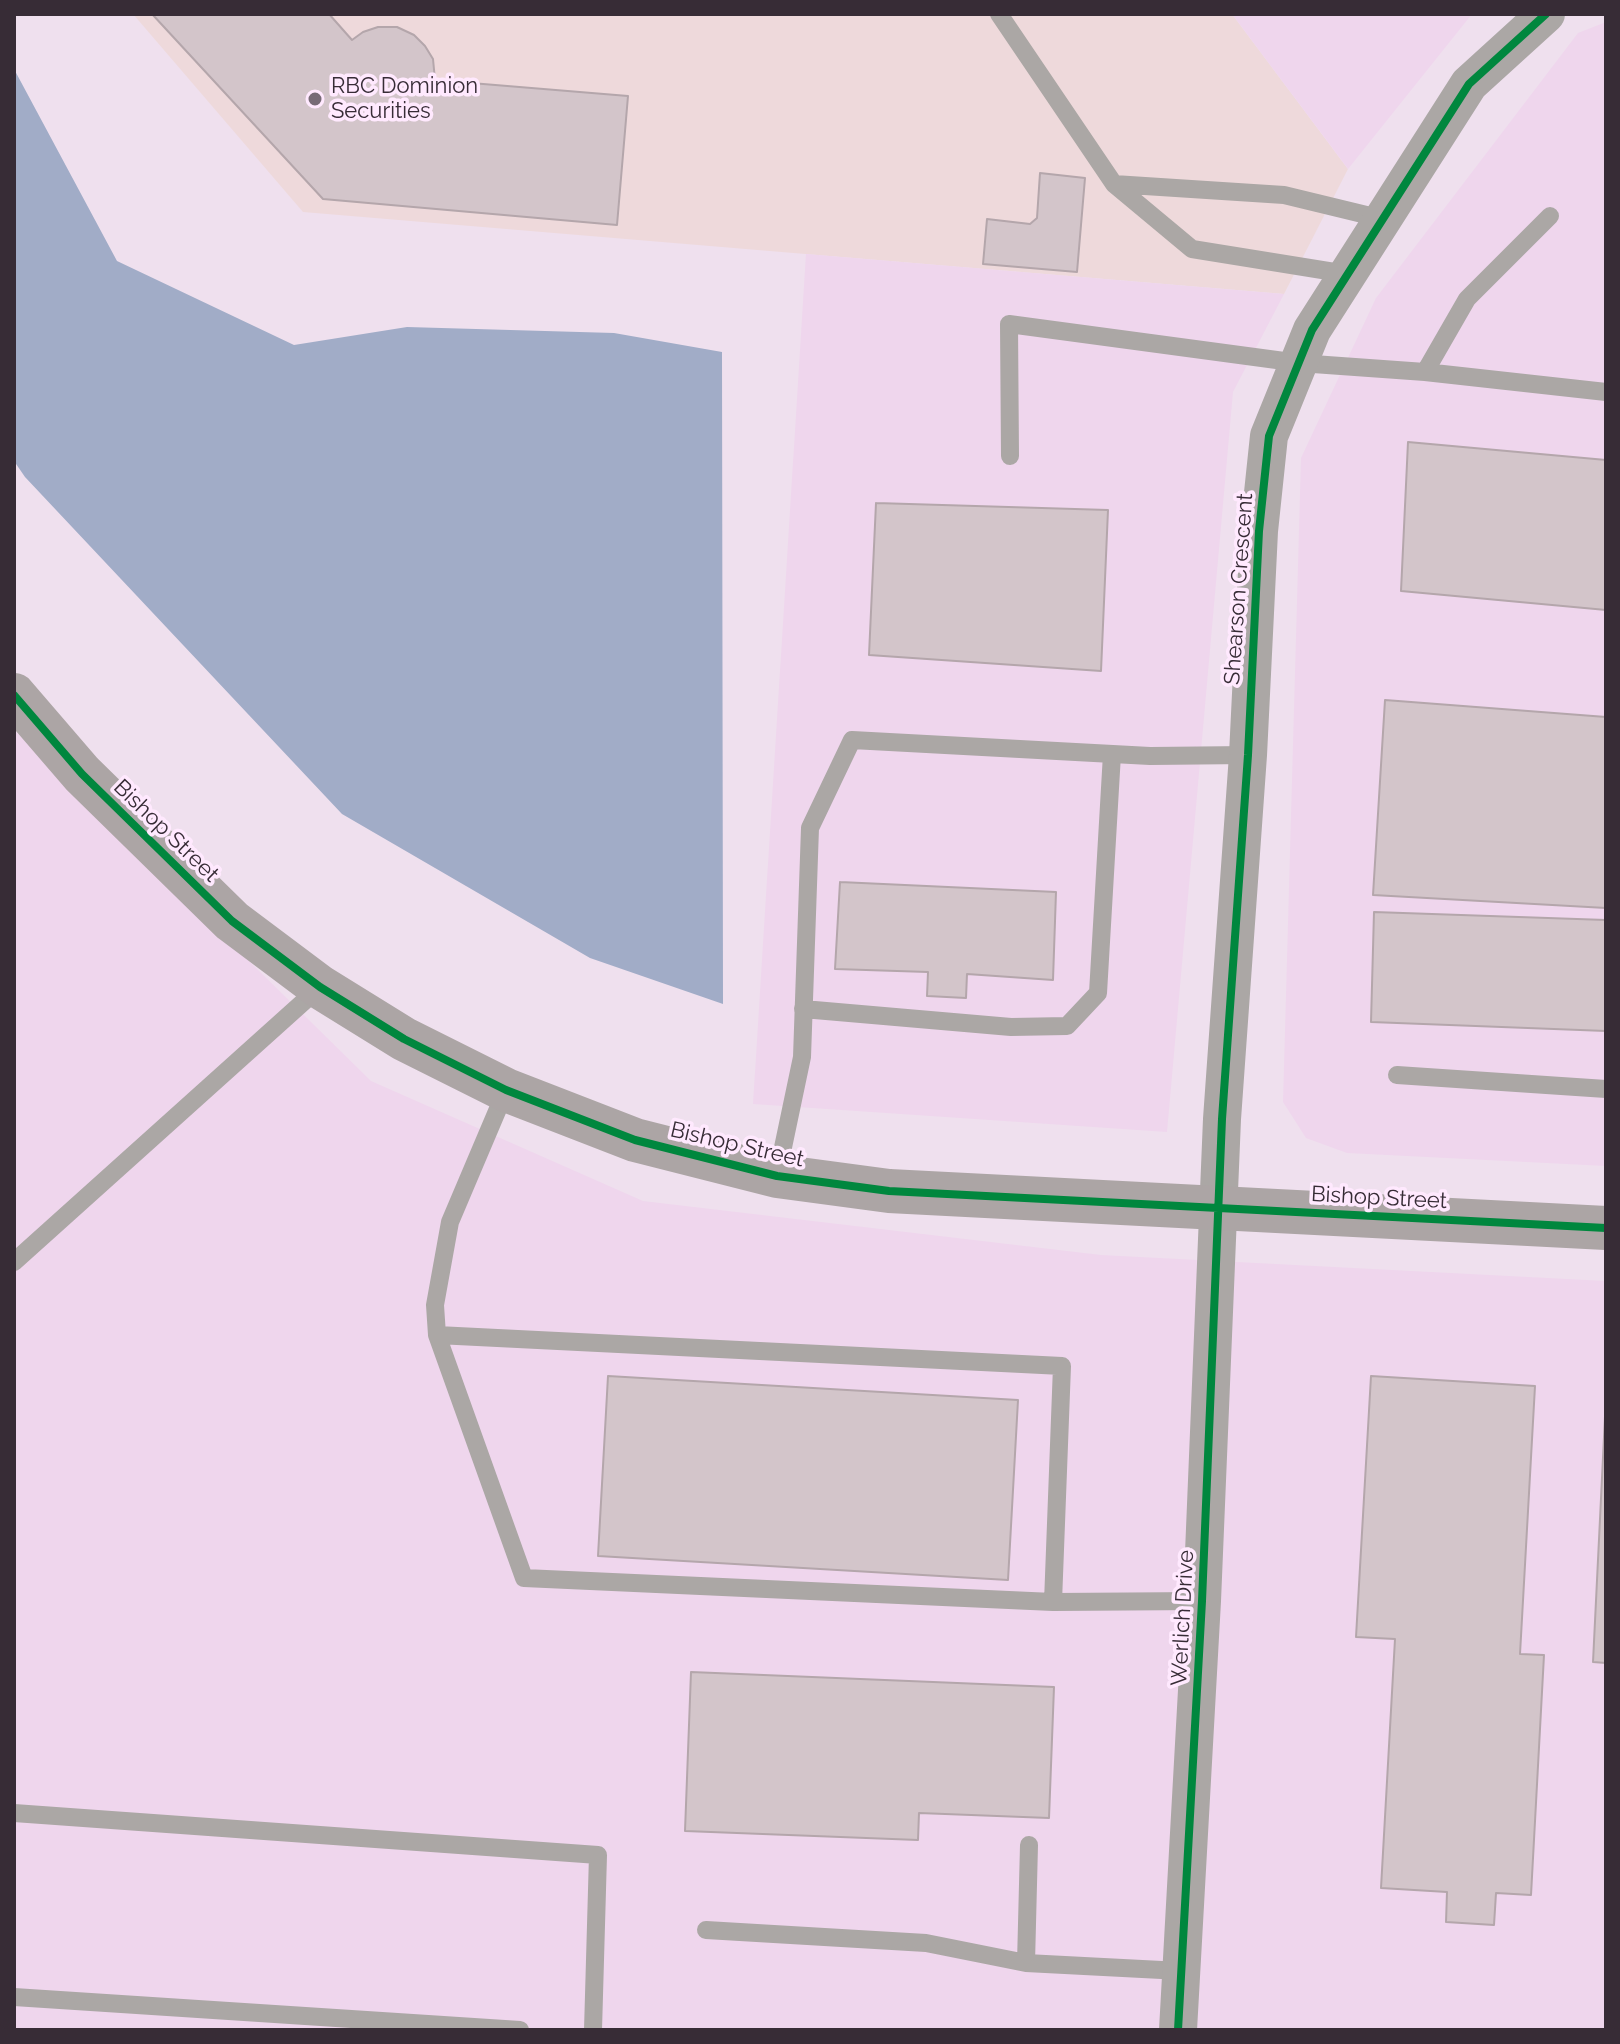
<!DOCTYPE html>
<html>
<head>
<meta charset="utf-8">
<style>
  body { margin:0 }
  #map { position:relative; width:1620px; height:2044px; overflow:hidden; background:#efe0ee; font-family:Raleway,sans-serif }
  canvas { display:block }
  .frame { position:absolute; inset:0; border:16px solid #372c36; pointer-events:none }
</style>
</head>
<body>
<div id="map">
<canvas width="1620" height="2044"></canvas>
<div class="frame"></div>
</div>
<script>
const ctx = document.querySelector('canvas').getContext('2d');
ctx.lineJoin = 'round';
function fill(path, color) {
  ctx.fillStyle = color;
  ctx.fill(path, 'evenodd');
}
function toPath(rows) {
  const path = new Path2D();
  for (const r of rows) {
    path.moveTo(r[0], r[1]);
    for (let i = 2; i < r.length; i += 2) path.lineTo(r[i], r[i + 1]);
  }
  return path;
}
function trace(path, color, width, dash) {
  ctx.strokeStyle = color;
  ctx.lineWidth = width;
  ctx.lineCap = dash ? 'butt' : 'round';
  ctx.setLineDash(dash || []);
  ctx.stroke(path);
}
function drawText(font, color, halo, rows, align = 'center') {
  ctx.font = font + ' Raleway,sans-serif';
  ctx.lineWidth = 7;
  ctx.setLineDash([]);
  ctx.textBaseline = 'middle';
  ctx.strokeStyle = halo;
  ctx.fillStyle = color;
  for (const [text, x, y, turn = 0] of rows) {
    ctx.save();
    ctx.translate(x, y);
    ctx.rotate((+turn || 0) * Math.PI / 180);
    ctx.textAlign = isNaN(turn) ? turn : align;
    if (halo) ctx.strokeText(text, 0, 0);
    ctx.fillText(text, 0, 0);
    ctx.restore();
  }
}
fill(toPath([
  [133,14,1232,14,1348,169,1284,294,303,212]
]), '#eed9db');
fill(toPath([
  [1232,14,1472,14,1348,169],
  [1606,22,1606,1166,1347,1153,1306,1138,1283,1102,1301,458,1376,298,1578,33],
  [806,254,1284,294,1233,392,1167,1132,753,1104],
  [14,730,371,1081,643,1201,1101,1255,1606,1281,1606,2030,14,2030]
]), '#efd6ed');
fill(toPath([
  [14,69,117,261,294,345,407,327,614,333,722,352,723,1004,590,958,342,814,25,477,14,461]
]), '#a1acc7');
const building = toPath([
  [152,14,329,14,352,40,363,32,378,27,397,27,414,35,425,46,433,59,435,80,628,96,617,225,323,199,152,14],
  [1040,173,1085,178,1077,272,983,264,987,219,1030,224,1037,218,1040,173],
  [1408,442,1606,460,1606,610,1401,591,1408,442],
  [876,503,1108,510,1101,671,869,655,876,503],
  [1385,700,1606,717,1606,908,1373,895,1385,700],
  [840,882,1056,892,1053,980,967,974,966,998,927,996,928,972,835,969,840,882],
  [1374,912,1606,920,1606,1031,1371,1022,1374,912],
  [608,1376,1018,1400,1008,1580,598,1556,608,1376],
  [1371,1376,1535,1386,1520,1654,1544,1655,1531,1895,1496,1893,1494,1925,1446,1922,1447,1892,1381,1888,1395,1639,1356,1637,1371,1376],
  [1606,1396,1606,1663,1593,1662,1606,1396],
  [691,1672,1054,1687,1049,1818,919,1813,918,1840,685,1831,691,1672]
]);
fill(building, '#d3c5ca');
trace(building, '#b4a6ab', 2);
trace(toPath([
  [999,14,1114,184,1192,249,1347,274],
  [1114,184,1284,195,1383,219],
  [1425,372,1467,299,1550,216],
  [1010,456,1009,324,1299,363,1425,372,1606,392],
  [803,1009,1011,1027,1067,1026,1098,993,1112,754],
  [1397,1075,1606,1089],
  [506,1090,450,1222,435,1305,437,1335,524,1578,1053,1602,1202,1601],
  [777,1176,802,1057,810,828,852,740,1150,756,1248,755],
  [14,1262,320,987],
  [437,1335,1062,1366,1053,1602],
  [14,1813,598,1855,593,2030],
  [1029,1845,1026,1963,1181,1971],
  [706,1930,926,1943,1026,1963],
  [14,1997,520,2030]
]), '#aba7a5', 18);
trace(toPath([
  [1178,2030,1202,1601,1222,1119,1248,755,1259,531,1269,436,1312,330,1469,84,1546,14]
]), '#aba7a5', 38);
trace(toPath([
  [14,695,82,774,232,921,320,987,404,1039,506,1090,635,1140,777,1176,889,1191,1606,1228]
]), '#aca5a5', 44);
trace(toPath([
  [14,695,82,774,232,921,320,987,404,1039,506,1090,635,1140,777,1176,889,1191,1606,1228],
  [1178,2030,1202,1601,1222,1119,1248,755,1259,531,1269,436,1312,330,1469,84,1546,14]
]), '#00873e', 8);
for (const [x, y, r, color] of [
  [315,99,8,"#776b76"]
]) {
  const dot = new Path2D();
  dot.arc(x, y, r, 0, 2 * Math.PI);
  ctx.fillStyle = color;
  ctx.fill(dot);
  trace(dot, '#ffe9fe', 3);
}
drawText('22px', '#372c36', '#ffe9fe', [
  ["RBC Dominion",331,86],
  ["Securities",331,111]
], 'left');
drawText('22px', '#372c36', '#ffe9fe', [
  ["Shearson Crescent",1239,589,-86],
  ["Bishop Street",166,831,44],
  ["Bishop Street",737,1145,13],
  ["Bishop Street",1379,1198,3],
  ["Werlich Drive",1183,1618,-87]
]);
</script>
</body>
</html>
